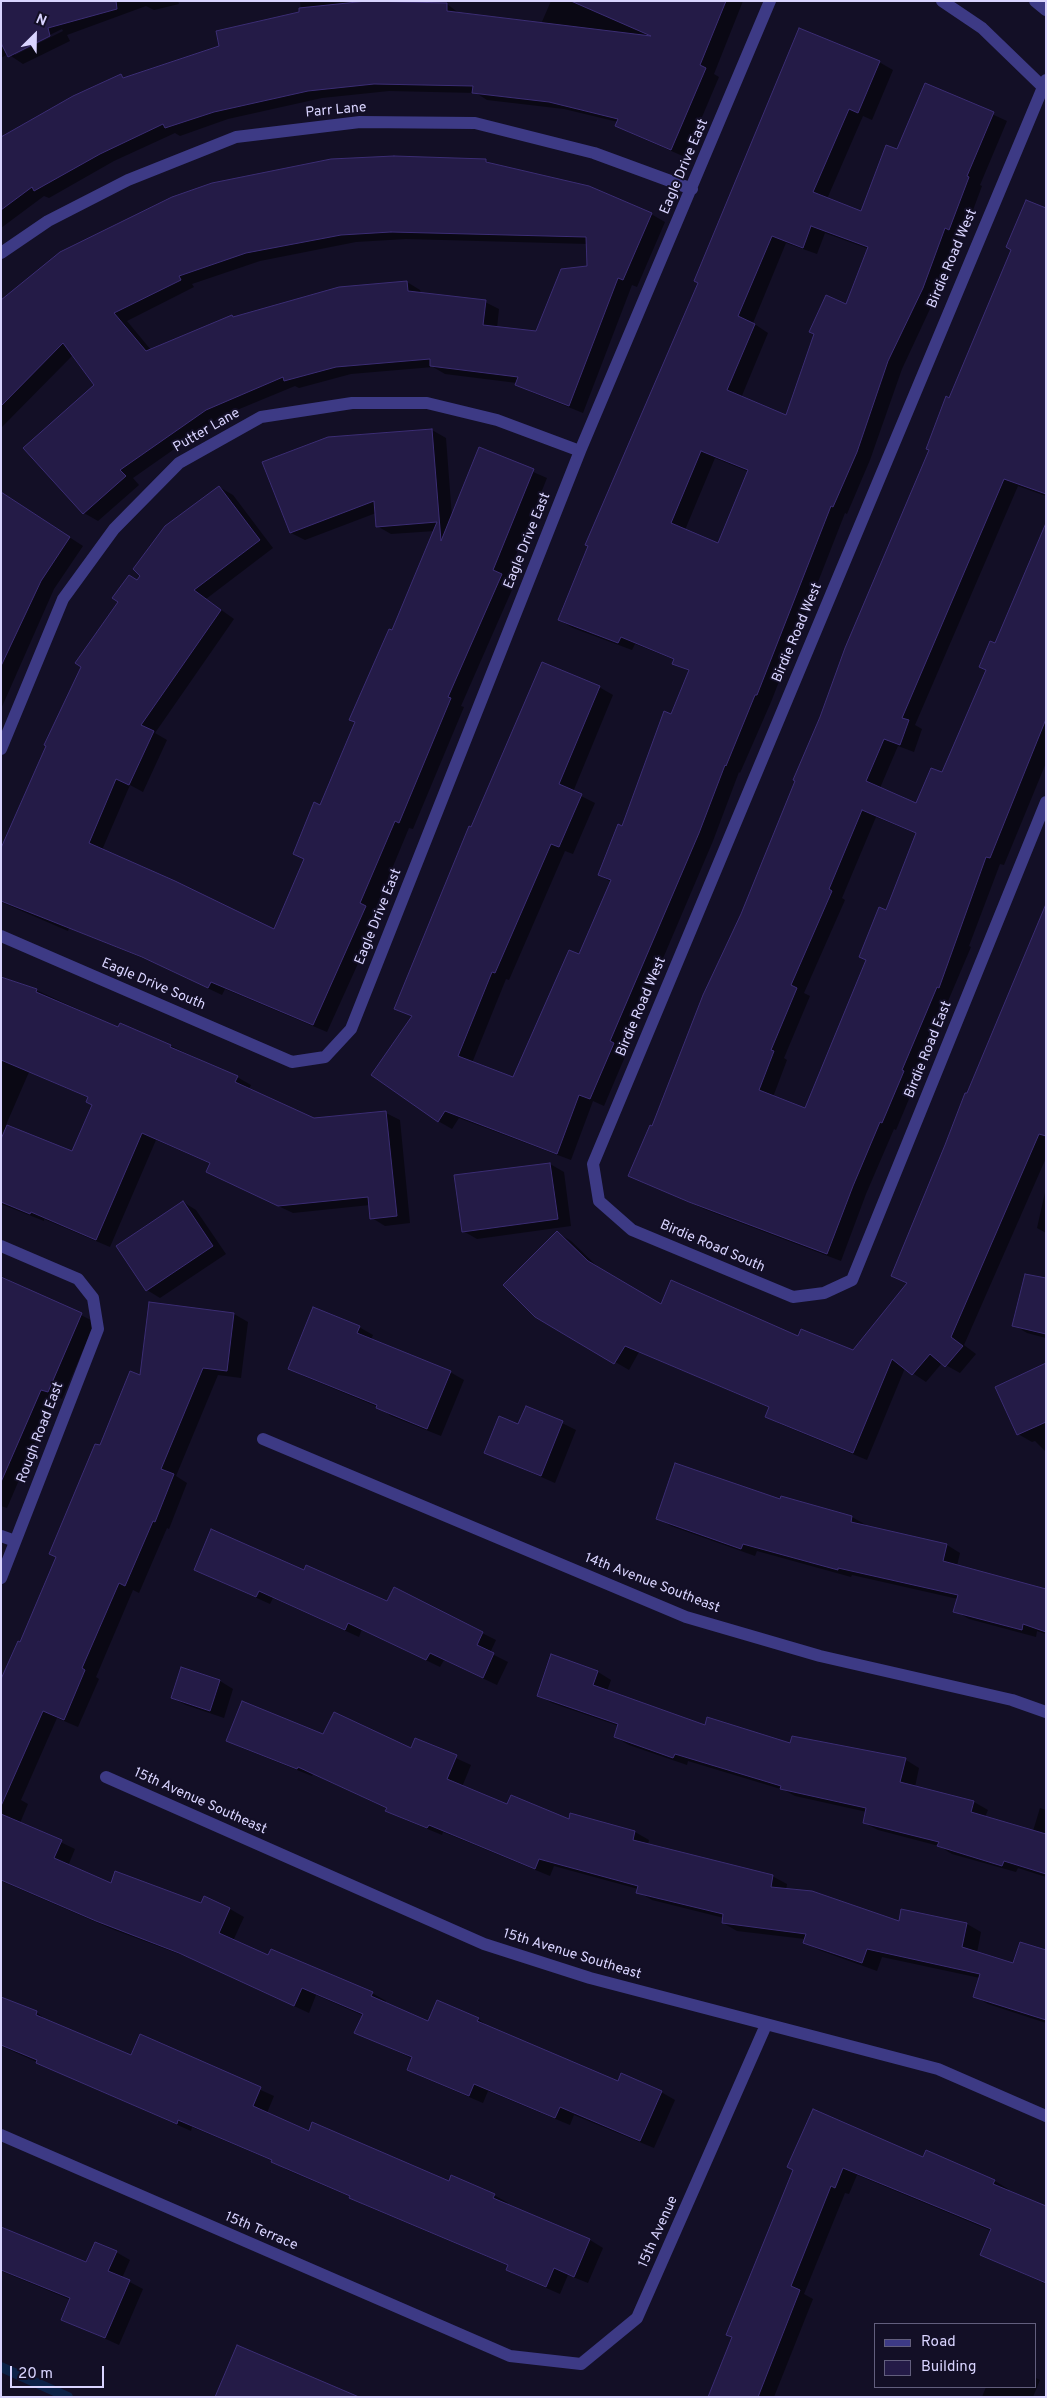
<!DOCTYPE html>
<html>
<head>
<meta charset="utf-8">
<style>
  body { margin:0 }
  #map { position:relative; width:1047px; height:2398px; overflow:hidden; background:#130f26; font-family:Overpass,sans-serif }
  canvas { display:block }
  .frame { position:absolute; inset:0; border:2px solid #d9d4ff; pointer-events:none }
  .legend { position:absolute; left:874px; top:2323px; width:162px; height:65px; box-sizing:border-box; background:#130f26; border:1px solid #625e7d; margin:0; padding:6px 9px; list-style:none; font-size:15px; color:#d9d4ff }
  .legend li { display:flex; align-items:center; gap:10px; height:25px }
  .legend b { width:25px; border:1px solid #625e7d }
  .north { position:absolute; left:10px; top:10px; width:50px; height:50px; -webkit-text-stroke:4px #130f26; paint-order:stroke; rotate:23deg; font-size:14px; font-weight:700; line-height:20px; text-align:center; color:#d9d4ff }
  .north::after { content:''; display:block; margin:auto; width:18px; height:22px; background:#d9d4ff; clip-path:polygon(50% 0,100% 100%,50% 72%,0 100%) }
  .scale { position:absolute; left:10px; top:2366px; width:94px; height:22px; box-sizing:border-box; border:2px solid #d9d4ff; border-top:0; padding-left:6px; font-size:15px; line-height:18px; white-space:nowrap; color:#d9d4ff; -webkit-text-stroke:4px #130f26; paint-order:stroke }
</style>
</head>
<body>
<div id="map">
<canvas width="1047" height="2398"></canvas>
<div class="frame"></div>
<ul class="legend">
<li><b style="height:6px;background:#3d3a85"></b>Road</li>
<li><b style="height:14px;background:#241b47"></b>Building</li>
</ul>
<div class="north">N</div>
<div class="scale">20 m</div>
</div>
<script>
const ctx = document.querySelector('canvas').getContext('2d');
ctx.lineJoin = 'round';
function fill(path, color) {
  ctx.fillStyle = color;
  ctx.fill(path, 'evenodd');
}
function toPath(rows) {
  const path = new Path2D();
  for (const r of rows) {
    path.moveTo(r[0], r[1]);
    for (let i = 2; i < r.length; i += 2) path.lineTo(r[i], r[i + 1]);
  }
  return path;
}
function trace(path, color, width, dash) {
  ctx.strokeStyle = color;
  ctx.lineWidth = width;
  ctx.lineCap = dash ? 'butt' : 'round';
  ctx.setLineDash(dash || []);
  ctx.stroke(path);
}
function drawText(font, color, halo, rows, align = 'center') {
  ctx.font = font + ' Overpass,sans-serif';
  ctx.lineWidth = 4;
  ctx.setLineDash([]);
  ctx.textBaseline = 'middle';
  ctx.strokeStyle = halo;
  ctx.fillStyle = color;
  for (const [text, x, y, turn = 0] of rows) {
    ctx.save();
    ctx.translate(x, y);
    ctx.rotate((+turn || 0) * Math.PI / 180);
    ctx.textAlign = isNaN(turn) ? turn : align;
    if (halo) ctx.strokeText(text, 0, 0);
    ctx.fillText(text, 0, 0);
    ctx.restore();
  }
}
fill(toPath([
  [1,1,178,1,179,4,154,10,146,6,67,35,70,41,23,64,8,54,1,58],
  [62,29,63,31,15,55,15,52],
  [300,1,420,1,420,4,447,4,460,14,541,24,551,1,743,1,714,74,719,77,685,157,630,133,617,125,618,122,564,109,487,100,476,93,389,91,322,98,228,119,180,136,175,133,114,161,49,198,44,196,1,228,1,139,121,76,125,78,221,47,301,13],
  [879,62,893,70,872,120,863,116,827,199,862,212,897,151,926,84,1007,121,980,185,982,186,963,237,959,235,936,296,902,369,870,460,847,514,845,513,771,702,740,773,739,772,713,841,624,1050,627,1052,604,1106,593,1101,571,1160,459,1118,452,1129,438,1121,413,1017,396,1008,471,829,599,687,613,695,573,792,595,803,573,854,565,851,509,980,506,979,472,1063,514,1078,579,955,611,882,599,875,622,827,689,671,674,663,675,660,635,644,632,650,573,628,559,620,699,283],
  [825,233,869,249,847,306,787,417,741,398,768,333,753,323,786,243,817,254],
  [715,458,749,472,719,545,685,530],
  [485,160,496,166,651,214,665,222,637,287,632,285,583,413,531,392,517,383,445,374,433,367,351,374,299,388,295,386,220,417,133,478,139,485,98,521,84,513,25,448,95,386,73,355,1,428,1,301],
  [406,239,588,244,588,268,537,332,497,328,499,309,485,302,421,294,420,290,407,282,235,318,232,316,151,350,127,321,194,287,192,284,260,261,356,242],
  [950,399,1046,431,1046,496,1018,486,915,725,922,729,914,752,898,746,880,788,917,804,942,774,987,671,980,667,995,645,1046,525,1046,763,1004,865,1000,864,969,946,971,947,915,1079,917,1080,896,1130,894,1129,866,1194,841,1261,704,1209,629,1175,653,1127,742,914],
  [876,817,917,834,806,1110,773,1097,787,1060,784,1058,810,996,804,993,845,900,842,898],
  [432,430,446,438,452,517,480,449,547,478,507,578,515,583,461,706,464,707,413,829,409,828,374,912,380,915,327,1032,225,989,222,995,157,964,69,928,68,931,1,902,1,852,137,582,219,487,233,495,273,548,206,599,234,619,155,733,167,740,143,792,130,785,102,850,275,930,305,859,320,806,435,531,391,534,377,526,376,513,305,540,291,533],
  [21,506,83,546,54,589,1,709,1,507],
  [1046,904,1046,1158,964,1345,976,1354,960,1373,942,1363,926,1382,905,1368,867,1460,780,1424,767,1416,770,1408,639,1352,629,1370,536,1316,558,1233,571,1241,602,1271,662,1306,853,1352,908,1284,892,1275],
  [1,978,36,990,119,1028,120,1025,171,1046,237,1077,251,1085,249,1089,314,1120,386,1113,400,1120,410,1223,385,1226,372,1218,370,1205,293,1213,207,1172,211,1164,156,1140,110,1247,44,1219,44,1221,1,1204],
  [29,1072,89,1098,94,1105,73,1152,6,1125],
  [550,1164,564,1172,571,1226,477,1239,463,1231],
  [1046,1188,1046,1233,1037,1228],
  [183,1202,196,1210,226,1254,160,1298,147,1290],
  [1,1276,95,1322,62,1399,55,1396,7,1508,1,1506],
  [1046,1280,1046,1338,1027,1333,1014,1325],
  [150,1304,234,1314,248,1322,241,1378,218,1375,176,1476,187,1483,169,1529,167,1528,139,1593,133,1590,96,1677,99,1679,78,1727,57,1718,21,1800,28,1804,20,1823,75,1849,68,1866,112,1884,202,1905,205,1898,230,1909,244,1917,233,1941,269,1956,372,1993,386,2001,385,2003,429,2022,478,2019,491,2028,618,2082,661,2092,675,2100,654,2148,574,2115,570,2125,488,2091,483,2103,422,2077,408,2069,413,2059,356,2032,364,2016,316,1995,309,2013,195,1960,112,1929,1,1881,1,1682,21,1643,58,1557,100,1447,141,1377],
  [359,1327,373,1335,371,1340,450,1372,464,1380,441,1436,391,1416,378,1407,303,1376,290,1368],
  [1046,1365,1046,1452,1035,1441,1032,1442,1018,1434],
  [562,1423,576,1430,555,1483,486,1453,518,1426],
  [782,1498,852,1517,866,1525,865,1527,947,1545,960,1553,957,1566,1046,1590,1046,1634,1037,1631,1036,1637,969,1619,955,1611,958,1599,852,1575,851,1577,757,1551,755,1556,671,1526,657,1518,781,1500],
  [195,1570,305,1571,387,1603,482,1633,496,1640,490,1653,508,1662,497,1685,444,1660,440,1667,362,1629,359,1637,273,1598,270,1604],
  [182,1669,220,1681,233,1689,224,1718,186,1705,172,1698],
  [598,1672,611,1680,607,1691,706,1727,791,1744,793,1737,906,1760,919,1768,915,1787,974,1802,988,1810,985,1817,1033,1831,1040,1808,1046,1810,1046,1877,1018,1868,1016,1872,952,1854,939,1846,878,1830,864,1823,867,1812,795,1796,784,1790,688,1761,687,1765,629,1745,615,1737,619,1726,552,1703,538,1695],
  [324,1736,412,1749,416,1740,471,1765,462,1787,507,1806,570,1821,571,1815,635,1832,649,1840,648,1845,772,1876,787,1884,786,1890,899,1923,967,1924,981,1932,977,1953,1014,1965,1046,1952,1046,2023,988,2004,974,1996,980,1978,882,1957,877,1971,819,1950,804,1942,805,1939,737,1931,723,1923,724,1918,652,1900,638,1892,638,1889,554,1866,550,1876,443,1832,442,1835,401,1818,388,1809,313,1774,312,1776,242,1748,227,1740],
  [1,1998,36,2012,49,2022,131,2057,141,2036,274,2096,267,2113,310,2133,450,2183,494,2195,508,2203,507,2205,590,2240,603,2248,588,2283,568,2275,560,2294,521,2277,507,2269,509,2266,364,2205,351,2197,287,2170,273,2161,192,2127,191,2131,1,2046],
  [927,2152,995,2181,1008,2189,1007,2191,1046,2208,1046,2284,981,2255,992,2231,857,2175,849,2194,845,2193,804,2294,813,2299,774,2397,710,2397,795,2170,924,2159],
  [1,2241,87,2263,116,2252,130,2260,122,2278,143,2289,119,2345,62,2319,71,2300,1,2271],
  [1036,2378,1040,2380,1033,2397,982,2397,986,2387,1036,2387]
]), '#0007');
trace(toPath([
  [1,2367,68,2397]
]), '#0c2248', 10);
const building = toPath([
  [1,1,116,1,117,9,48,28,50,36,8,57,1,43,1,1],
  [367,1,447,3,447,11,651,36,571,1,726,1,700,65,706,68,671,150,615,126,618,119,549,102,472,93,473,86,374,84,308,91,214,112,165,128,163,124,100,154,34,191,32,187,1,210,1,137,73,96,121,74,123,78,219,46,216,31,299,12,299,8,367,1],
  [799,28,880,61,858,113,849,109,813,192,861,211,886,145,897,149,925,83,994,112,967,176,969,177,949,230,945,228,923,288,888,361,857,452,833,507,831,506,757,695,755,695,726,766,725,765,699,833,610,1041,614,1043,590,1099,579,1095,557,1154,445,1111,438,1122,371,1075,412,1016,394,1009,469,826,471,827,542,662,600,686,559,784,582,794,559,847,551,844,495,973,492,972,458,1056,513,1077,569,950,579,954,611,880,598,875,618,824,622,826,664,711,671,714,689,670,672,664,674,659,621,637,618,643,558,620,588,546,585,545,698,283,694,281,799,28],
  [811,226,868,247,846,304,826,295,809,332,814,334,786,415,727,390,755,324,738,316,772,236,803,248,811,226],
  [701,451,748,470,718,543,671,523,701,451],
  [394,156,486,159,486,162,589,186,652,213,623,280,618,278,569,406,515,385,518,377,430,366,430,359,336,367,284,381,283,377,206,410,120,470,126,476,83,514,23,448,94,385,63,343,1,406,1,300,60,252,172,197,212,183,331,159,394,156],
  [391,232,586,237,587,266,561,269,536,331,483,325,486,300,408,291,407,281,339,287,233,317,232,315,146,351,114,313,181,280,179,276,246,253,341,235,391,232],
  [1026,200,1046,208,1046,494,1004,479,902,718,909,720,900,745,884,739,866,781,916,803,931,768,942,772,986,670,979,667,990,641,995,643,1046,523,1046,719,990,858,986,857,939,988,937,987,902,1070,904,1071,882,1123,880,1122,853,1186,827,1254,689,1202,628,1176,650,1125,652,1126,703,995,741,914,795,781,793,780,820,717,845,648,929,450,926,449,946,396,949,398,1011,250,1006,247,1026,200],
  [862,810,916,833,886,910,879,907,859,957,866,960,805,1108,759,1090,774,1051,771,1050,797,988,791,985,832,891,829,889,862,810],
  [432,429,441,541,479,447,534,469,493,570,502,574,448,697,451,698,399,823,395,821,360,903,366,906,313,1025,211,982,208,988,142,957,1,901,1,848,46,746,44,745,81,667,75,663,118,602,112,598,129,575,137,580,140,576,133,569,165,526,219,486,260,540,194,590,221,610,141,725,154,731,129,785,116,779,89,843,175,881,274,929,304,859,293,854,314,802,320,805,355,722,349,720,389,629,392,630,437,522,376,527,374,501,290,533,262,462,328,437,432,429],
  [1,492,70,537,41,581,1,666,1,492],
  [1046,904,1046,1136,1039,1134,951,1337,963,1346,945,1367,930,1354,912,1375,892,1359,853,1453,765,1417,769,1407,625,1346,614,1364,535,1317,503,1285,557,1231,588,1261,661,1304,671,1280,798,1336,801,1329,853,1350,907,1283,891,1276,945,1145,965,1093,967,1093,1046,904],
  [1,977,37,989,36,992,118,1027,120,1023,171,1045,170,1047,238,1076,235,1082,314,1118,386,1111,397,1216,370,1219,368,1197,278,1206,206,1172,210,1163,142,1133,96,1240,31,1212,30,1214,1,1202,1,1139,7,1125,72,1151,92,1105,86,1102,88,1097,1,1060,1,977],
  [550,1163,558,1219,462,1232,454,1175,550,1163],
  [183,1201,213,1246,146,1291,116,1246,183,1201],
  [1025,1274,1046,1278,1046,1334,1012,1326,1025,1274],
  [1,1277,82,1313,48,1392,41,1390,1,1482,1,1277],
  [149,1302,234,1313,227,1371,203,1368,161,1469,174,1474,155,1522,153,1521,125,1586,119,1583,82,1668,85,1670,64,1720,43,1711,1,1806,1,1679,18,1641,20,1642,56,1557,49,1554,95,1444,100,1445,130,1371,140,1375,149,1302],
  [313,1307,360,1326,357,1333,451,1371,427,1429,376,1408,377,1405,288,1369,313,1307],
  [1046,1363,1046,1422,1017,1435,995,1387,1046,1363],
  [526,1406,563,1421,541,1476,484,1453,499,1416,518,1424,526,1406],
  [675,1463,780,1499,781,1496,852,1516,851,1522,947,1544,943,1561,1046,1589,1046,1632,1023,1624,1022,1630,953,1612,958,1595,838,1568,838,1570,743,1544,741,1549,656,1519,675,1463],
  [211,1529,304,1570,306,1565,387,1601,394,1587,483,1632,477,1645,494,1653,483,1678,430,1653,426,1660,348,1623,345,1630,259,1591,256,1597,194,1570,211,1529],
  [551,1654,598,1671,593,1685,705,1725,707,1717,790,1743,792,1736,906,1758,900,1782,974,1801,971,1812,1046,1834,1046,1874,1004,1861,1002,1866,937,1846,939,1842,863,1823,866,1808,780,1789,781,1786,675,1754,673,1758,614,1737,618,1724,537,1696,551,1654],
  [181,1667,220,1680,210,1711,171,1698,181,1667],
  [242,1701,323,1734,334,1712,411,1748,415,1738,457,1755,447,1779,507,1804,511,1795,569,1819,570,1813,635,1831,633,1840,773,1875,771,1887,812,1891,899,1921,901,1909,967,1923,962,1947,1013,1963,1020,1942,1046,1950,1046,2020,973,1997,980,1974,867,1949,862,1963,803,1943,806,1934,722,1923,723,1914,636,1893,638,1886,539,1859,535,1869,429,1825,427,1828,385,1811,387,1808,298,1767,297,1769,226,1741,242,1701],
  [1,1814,62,1840,54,1858,111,1883,115,1871,201,1903,204,1896,230,1908,219,1933,268,1955,271,1949,373,1992,371,1996,428,2021,437,2000,479,2018,477,2021,618,2081,621,2073,662,2091,640,2141,560,2107,555,2118,474,2084,469,2096,407,2070,412,2057,354,2033,363,2014,302,1988,294,2006,179,1953,96,1921,1,1880,1,1814],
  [1,1997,37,2011,36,2015,131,2055,140,2034,261,2087,253,2106,309,2131,312,2122,449,2181,451,2175,495,2194,493,2198,590,2239,574,2277,554,2268,546,2287,506,2270,508,2265,349,2198,350,2196,271,2162,272,2160,178,2120,177,2124,36,2063,37,2060,1,2045,1,1997],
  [813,2109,923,2157,926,2150,995,2180,993,2184,1046,2206,1046,2283,980,2255,991,2229,843,2168,835,2188,831,2186,791,2286,800,2290,758,2397,708,2397,732,2337,726,2335,793,2170,787,2167,813,2109],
  [1,2227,86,2262,95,2242,117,2251,108,2271,130,2280,105,2338,61,2320,70,2298,1,2270,1,2227],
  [237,2345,359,2397,215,2397,237,2345]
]);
fill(building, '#241b47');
trace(building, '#3b2d73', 1);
trace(toPath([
  [942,1,982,28,1046,90],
  [1035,1,1046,10],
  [1046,80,593,1164,599,1201,632,1230,793,1297,824,1293,852,1280,1046,802],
  [1,253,48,221,128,180,236,137,360,122,475,123,594,153,692,189],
  [1,749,63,599,114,529,179,463,261,417,352,403,427,403,497,420,580,451],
  [1,936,292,1062,325,1057,351,1029,580,451,770,1],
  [1,1246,78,1279,93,1298,98,1329,1,1578],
  [263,1439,686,1617,820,1656,1012,1700,1046,1712],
  [1,1536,15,1541],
  [106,1777,484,1944,590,1978,938,2069,1046,2116],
  [1,2135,510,2356,581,2364,637,2318,766,2025]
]), '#3d3a85', 12);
drawText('14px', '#d9d4ff', '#130f26', [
  ["Parr Lane",336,111,-5],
  ["Eagle Drive East",685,167,-67],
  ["Birdie Road West",953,259,-67],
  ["Putter Lane",207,431,-30],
  ["Eagle Drive East",528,541,-68],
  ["Birdie Road West",798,633,-67],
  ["Eagle Drive East",379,917,-68],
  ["Eagle Drive South",153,985,23],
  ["Birdie Road West",642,1007,-67],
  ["Birdie Road East",929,1050,-68],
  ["Birdie Road South",712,1247,23],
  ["Rough Road East",41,1433,-69],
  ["14th Avenue Southeast",652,1584,21],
  ["15th Avenue Southeast",200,1802,24],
  ["15th Avenue Southeast",572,1955,17],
  ["15th Terrace",261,2232,23],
  ["15th Avenue",659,2232,-66]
]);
</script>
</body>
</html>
